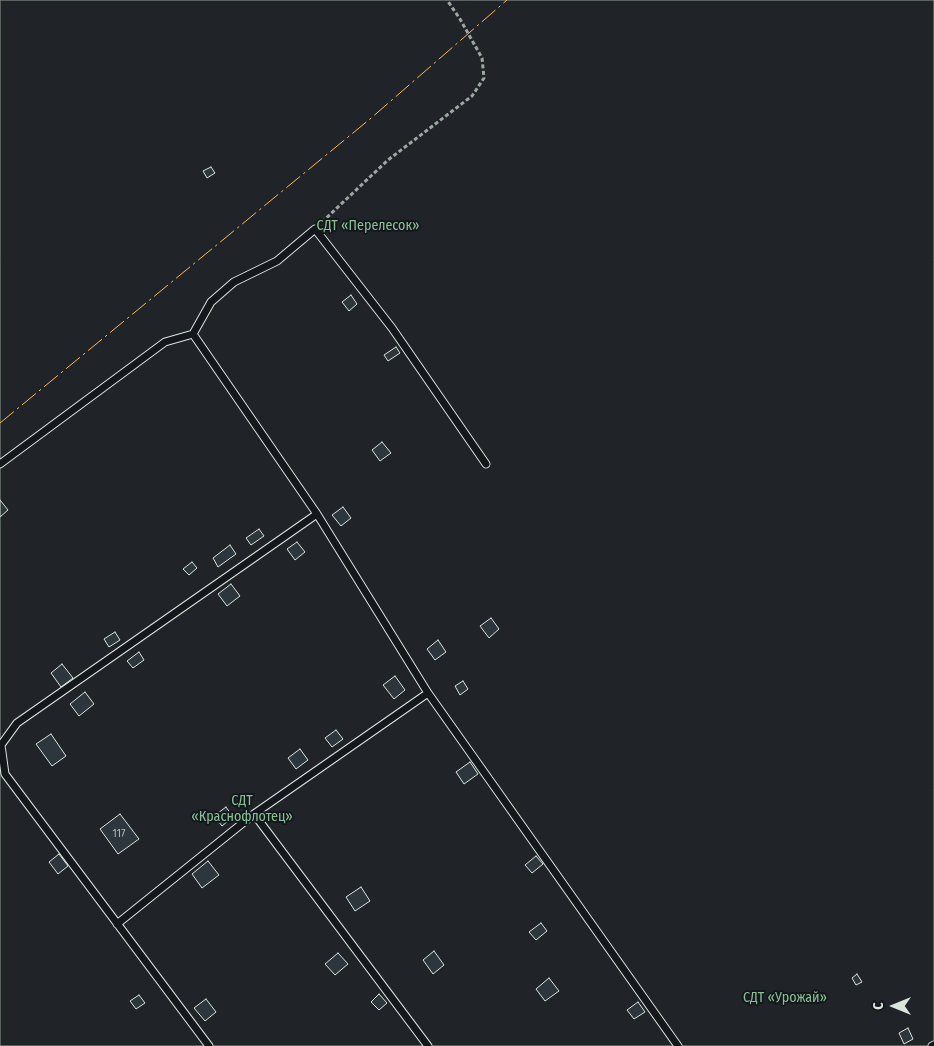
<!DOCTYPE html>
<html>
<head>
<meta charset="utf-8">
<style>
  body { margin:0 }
  #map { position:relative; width:934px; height:1046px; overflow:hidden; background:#14181c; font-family:"Fira Sans Condensed",sans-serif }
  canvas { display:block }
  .north { position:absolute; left:869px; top:981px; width:50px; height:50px; -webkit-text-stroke:4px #14181c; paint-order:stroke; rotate:270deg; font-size:14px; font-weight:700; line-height:20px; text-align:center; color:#d8e6dc }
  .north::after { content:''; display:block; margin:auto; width:18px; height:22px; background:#d8e6dc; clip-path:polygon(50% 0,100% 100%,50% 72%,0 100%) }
</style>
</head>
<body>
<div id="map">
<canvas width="934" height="1046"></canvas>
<div class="north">С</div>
</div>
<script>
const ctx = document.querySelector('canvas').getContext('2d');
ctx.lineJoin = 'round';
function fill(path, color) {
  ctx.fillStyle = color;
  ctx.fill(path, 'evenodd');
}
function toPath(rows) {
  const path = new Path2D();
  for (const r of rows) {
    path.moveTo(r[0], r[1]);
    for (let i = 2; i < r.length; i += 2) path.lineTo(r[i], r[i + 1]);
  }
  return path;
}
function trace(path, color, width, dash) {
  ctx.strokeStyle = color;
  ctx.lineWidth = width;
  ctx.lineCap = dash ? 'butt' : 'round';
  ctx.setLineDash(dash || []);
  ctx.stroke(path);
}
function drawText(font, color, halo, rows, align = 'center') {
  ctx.font = font + ' "Fira Sans Condensed",sans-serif';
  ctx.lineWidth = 4;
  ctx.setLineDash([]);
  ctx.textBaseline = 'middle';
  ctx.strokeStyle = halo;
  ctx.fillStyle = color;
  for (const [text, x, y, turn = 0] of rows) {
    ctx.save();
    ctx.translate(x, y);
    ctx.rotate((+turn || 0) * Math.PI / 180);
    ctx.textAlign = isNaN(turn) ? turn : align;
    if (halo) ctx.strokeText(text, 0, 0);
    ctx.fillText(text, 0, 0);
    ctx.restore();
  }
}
const green = toPath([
  [0,0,934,0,934,1046,0,1046,0,0]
]);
fill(green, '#202428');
trace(green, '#939e99', 1);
const building = toPath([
  [211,167,215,173,207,178,203,171,211,167],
  [351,295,357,304,349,311,342,302,351,295],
  [396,347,400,353,388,361,384,355,396,347],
  [382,442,391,453,380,461,372,450,382,442],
  [0,500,8,510,0,517,0,500],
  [343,507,351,518,341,526,332,515,343,507],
  [259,529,264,536,251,545,246,538,259,529],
  [297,542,305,552,295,560,287,549,297,542],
  [230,545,236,554,218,567,213,558,230,545],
  [192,562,197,568,189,575,183,569,192,562],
  [231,584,240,596,227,606,218,594,231,584],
  [491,618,499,629,489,638,480,626,491,618],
  [115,632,120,640,109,647,104,639,115,632],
  [438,640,446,652,435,660,427,649,438,640],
  [139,652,144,660,133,668,127,661,139,652],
  [62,664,73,678,61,687,51,673,62,664],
  [395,676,405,690,394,699,383,685,395,676],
  [463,681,468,689,460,695,455,686,463,681],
  [85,692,94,704,79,716,70,704,85,692],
  [336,730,343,739,332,747,325,738,336,730],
  [51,734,66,756,52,766,36,744,51,734],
  [300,749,308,760,296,769,288,758,300,749],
  [470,762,478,774,464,784,456,772,470,762],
  [226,807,233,817,222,826,214,816,226,807],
  [120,814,139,839,118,854,100,829,120,814],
  [59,854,68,866,58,874,49,862,59,854],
  [536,856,543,864,532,873,525,865,536,856],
  [208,861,219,875,202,888,192,874,208,861],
  [361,887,370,901,355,911,346,897,361,887],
  [541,923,547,931,536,940,529,932,541,923],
  [434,951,444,965,433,974,423,960,434,951],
  [338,953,348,964,335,975,325,964,338,953],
  [857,974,862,982,856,985,852,978,857,974],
  [549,978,559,991,545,1001,536,989,549,978],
  [379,994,387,1003,379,1010,371,1002,379,994],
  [139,995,145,1003,136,1009,130,1001,139,995],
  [206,999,216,1012,205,1021,194,1008,206,999],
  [638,1002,645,1012,634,1019,627,1010,638,1002],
  [908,1028,913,1039,904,1044,899,1033,908,1028]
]);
fill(building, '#2c363c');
trace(building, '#d8e6dc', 1);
const service = toPath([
  [0,464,165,342,193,334],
  [486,464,392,328,315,229,277,261,234,282,211,302,193,334,317,514,428,693,678,1046],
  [254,814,428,1046],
  [117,924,254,814,428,693],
  [209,1046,5,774,1,745,17,723,317,514],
  [932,1046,934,1045]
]);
trace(service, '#d8e6dc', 9);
trace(toPath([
  [322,222,388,160,472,96,484,78,482,58,460,19,447,0]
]), '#9da8a2', 3, [4, 2.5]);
trace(service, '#14181c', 7);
trace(toPath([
  [0,423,370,119,507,0]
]), '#ffb74d', 1, [18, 4, 2.5, 4]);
drawText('11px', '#adbab4', null, [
  ["117",119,834]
]);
drawText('14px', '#8ac095', '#14181c', [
  ["СДТ «Перелесок»",368,226],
  ["СДТ",242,801],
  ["«Краснофлотец»",242,817],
  ["СДТ «Урожай»",785,998]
]);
</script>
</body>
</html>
